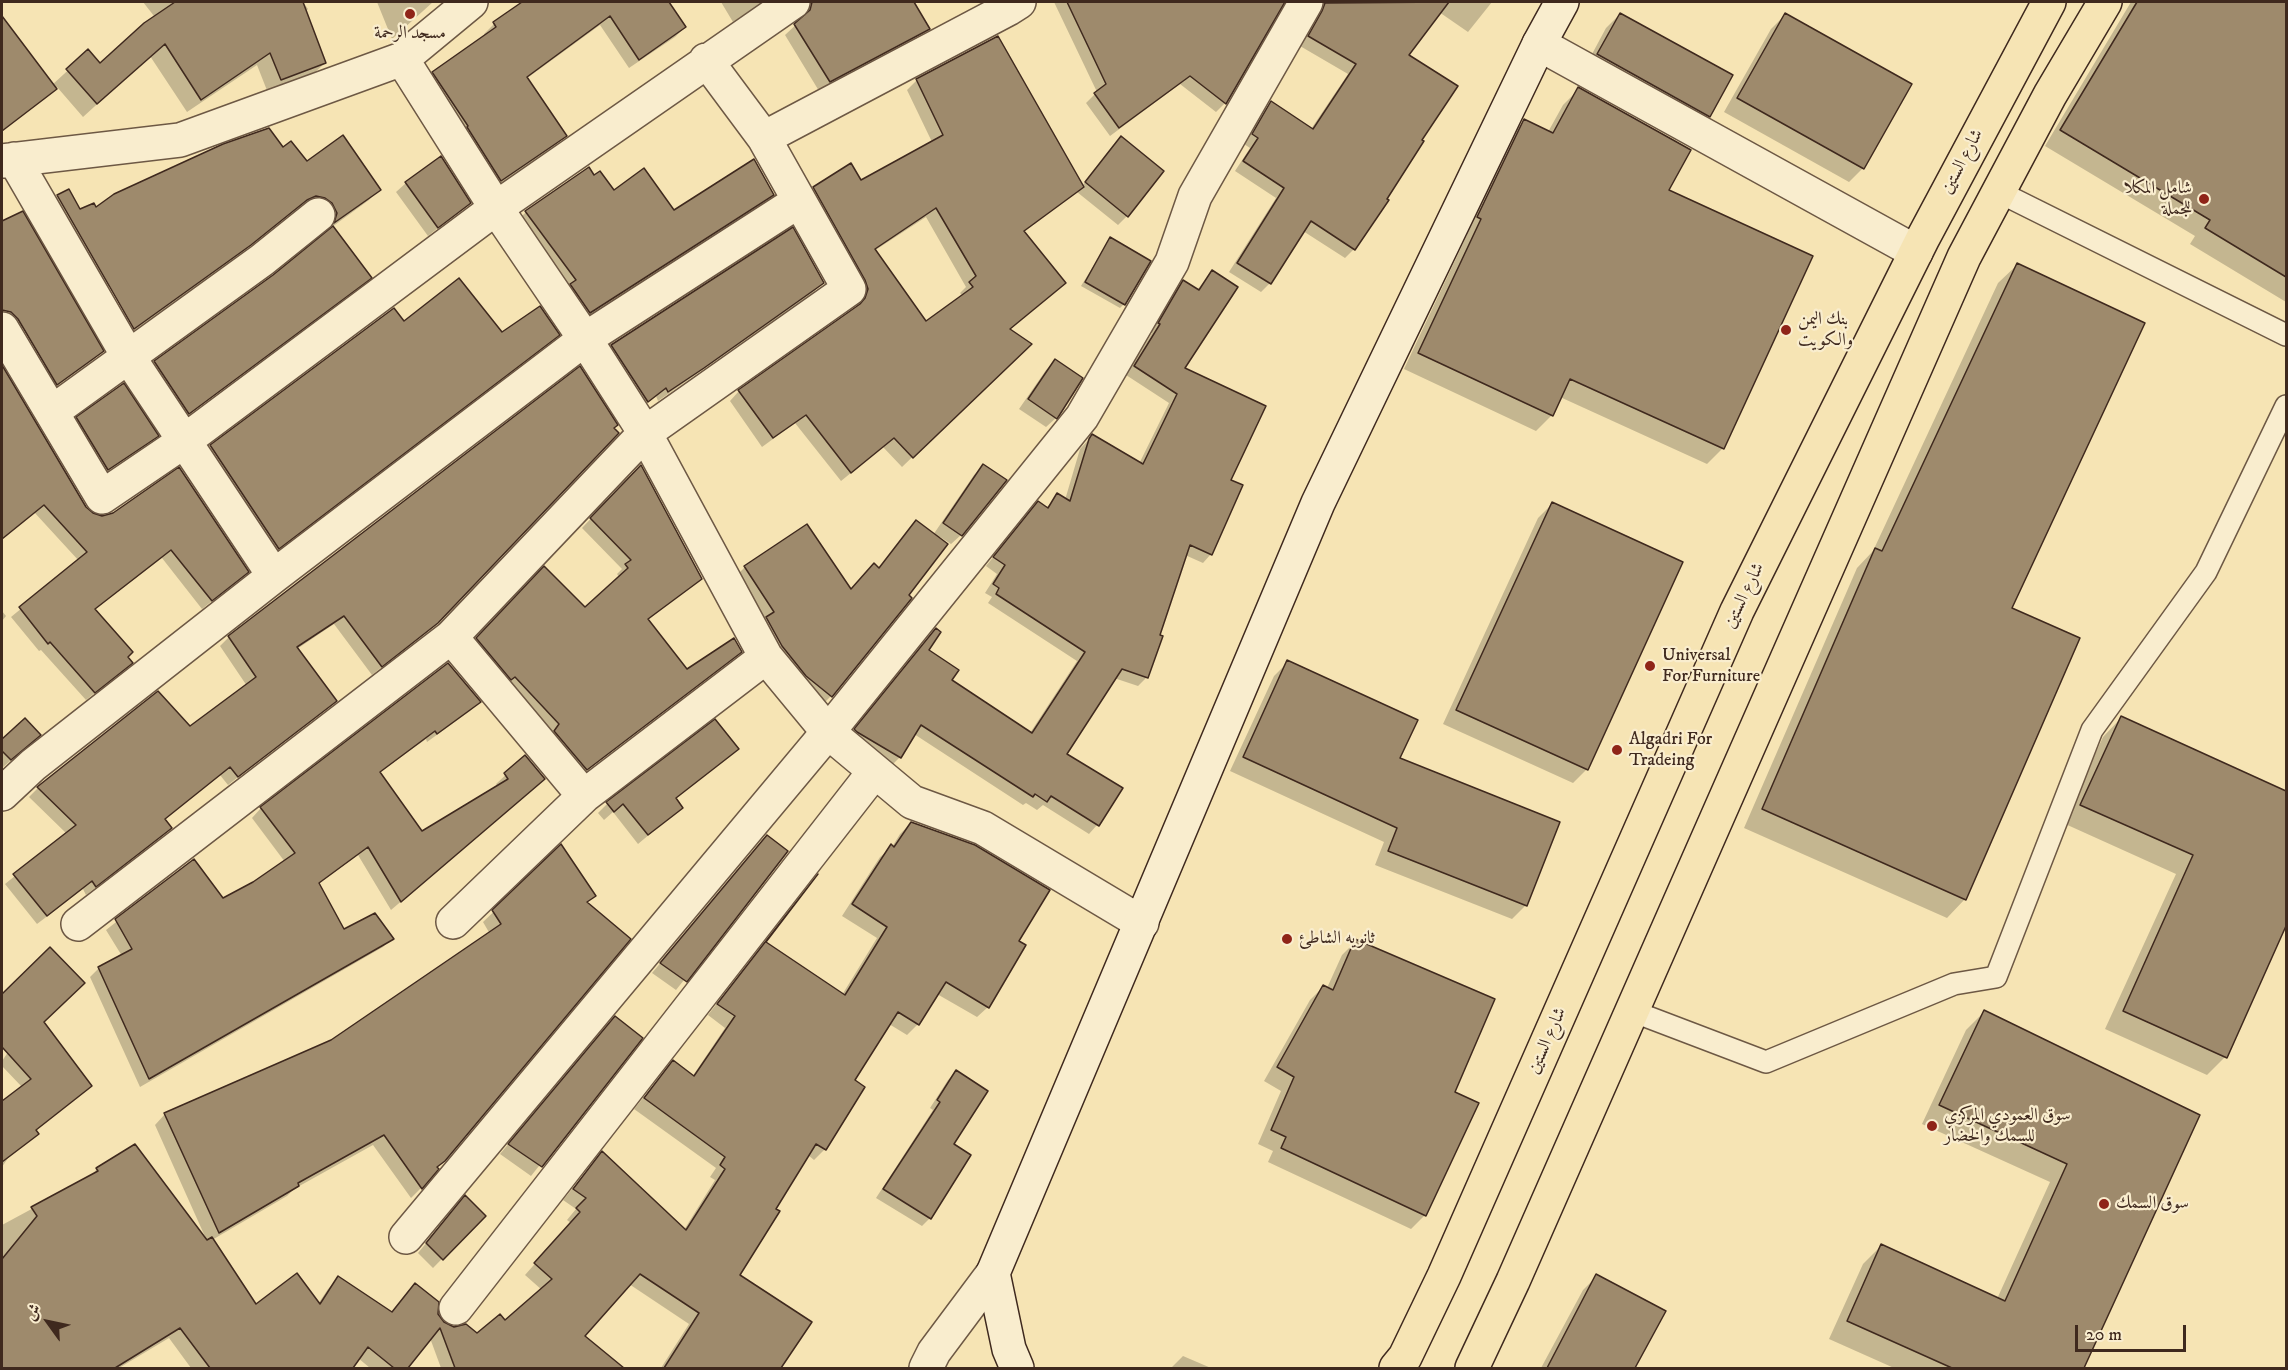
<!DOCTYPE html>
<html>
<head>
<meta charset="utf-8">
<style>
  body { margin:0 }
  #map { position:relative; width:2288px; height:1370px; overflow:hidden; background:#f6e4b4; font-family:"IM FELL DW Pica",Amiri,serif }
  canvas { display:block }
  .frame { position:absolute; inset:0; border:3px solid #3f291e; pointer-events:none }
  .north { position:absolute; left:18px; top:1292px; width:60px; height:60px; -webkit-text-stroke:4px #f9edce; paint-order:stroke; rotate:303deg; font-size:16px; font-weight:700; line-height:24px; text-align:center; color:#3f291e }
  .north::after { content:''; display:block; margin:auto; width:21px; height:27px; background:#3f291e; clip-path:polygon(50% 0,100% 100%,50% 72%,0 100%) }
  .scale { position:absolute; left:2075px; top:1325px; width:111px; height:27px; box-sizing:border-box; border:3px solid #3f291e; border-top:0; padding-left:8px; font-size:18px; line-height:21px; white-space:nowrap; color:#3f291e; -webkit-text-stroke:4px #f9edce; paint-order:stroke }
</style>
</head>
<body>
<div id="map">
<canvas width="2288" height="1370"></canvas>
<div class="frame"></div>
<div class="north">ش</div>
<div class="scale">20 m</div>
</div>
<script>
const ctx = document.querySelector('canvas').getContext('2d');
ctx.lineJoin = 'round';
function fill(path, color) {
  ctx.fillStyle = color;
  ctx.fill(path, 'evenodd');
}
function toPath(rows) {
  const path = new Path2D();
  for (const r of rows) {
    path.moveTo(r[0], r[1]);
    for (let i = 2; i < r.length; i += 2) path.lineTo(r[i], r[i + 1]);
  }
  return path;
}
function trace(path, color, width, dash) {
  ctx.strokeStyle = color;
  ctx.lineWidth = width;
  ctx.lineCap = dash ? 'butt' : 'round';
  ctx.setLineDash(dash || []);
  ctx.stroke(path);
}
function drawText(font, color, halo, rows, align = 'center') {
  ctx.font = font + ' "IM FELL DW Pica",Amiri,serif';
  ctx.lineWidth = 4.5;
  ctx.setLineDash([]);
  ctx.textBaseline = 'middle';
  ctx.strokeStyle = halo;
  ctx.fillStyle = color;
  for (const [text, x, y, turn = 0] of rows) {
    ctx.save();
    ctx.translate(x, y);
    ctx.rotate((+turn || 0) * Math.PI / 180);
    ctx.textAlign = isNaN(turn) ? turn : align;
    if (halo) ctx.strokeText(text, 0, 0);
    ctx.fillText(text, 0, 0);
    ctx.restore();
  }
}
fill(toPath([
  [143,2,303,2,308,9,306,11,325,63,311,76,268,93,257,65,187,112,150,56,83,117,57,87,46,98,2,130,2,18,52,85,88,52,100,65,154,16],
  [377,2,433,2,392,39],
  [525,2,668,2,685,27,675,37,629,68,600,25,526,79,565,136,555,146,491,190,423,83,433,73,485,36,484,34,494,24],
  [721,2,763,2,733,22],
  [798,2,913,2,928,29,918,39,819,91,785,35,801,20,802,11],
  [1054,2,1177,2,1198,27,1223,2,1283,2,1225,103,1216,112,1180,84,1110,136,1086,103,1097,92],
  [1313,2,1492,2,1468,32,1439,12,1407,55,1420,141,1354,249,1345,258,1303,231,1270,283,1261,292,1229,272,1276,198,1235,171,1250,148,1244,144,1262,112,1271,103,1311,129,1348,74,1300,46,1314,21],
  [2131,2,2286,2,2286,302,2190,244,2195,236,2045,146],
  [1620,14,1708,116,1694,130,1584,69,1606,28],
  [1785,15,1863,168,1849,182,1724,112,1771,29],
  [917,80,1082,186,1121,138,1127,216,1118,225,1077,192,1024,232,1064,283,1009,330,1030,344,902,467,883,447,841,481,795,423,762,447,730,401,739,391,856,308,858,299,804,198,814,188,861,182,932,142,907,90],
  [926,217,966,287,960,293,963,296,926,323,874,251],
  [1579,89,1667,191,1723,448,1707,464,1560,397,1552,415,1536,431,1404,369,1467,235,1462,233,1508,137,1524,121,1548,132,1563,105],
  [282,149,307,163,379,189,369,200,332,227,370,277,360,287,179,422,146,372,155,362,274,276,325,234,327,224,304,206,295,210,239,255,124,338,114,321,124,311,123,280,97,292,47,207,57,196,68,191,80,211,95,209],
  [441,158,469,203,428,236,396,192,406,183],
  [594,177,614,192,674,212,772,194,763,203,581,321,517,221,526,212],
  [22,213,63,308,12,332,2,321,2,223],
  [1110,239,1124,304,1120,308,1081,286],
  [2017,265,2010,609,1965,899,1947,918,1744,828,1857,568,1873,551,1998,283],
  [1212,272,1183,369,1229,481,1211,554,1203,563,1185,555,1158,636,1147,677,1138,686,1114,678,1064,754,1121,789,1097,825,1089,834,1043,805,1037,810,1026,803,1023,805,914,734,900,757,891,766,847,739,927,639,927,651,950,681,1030,733,1077,661,988,603,992,597,985,593,997,574,986,566,1030,512,1046,508,1058,495,1065,500,1080,449,1092,436,1139,464,1169,403,1126,375,1152,333,1151,332,1175,291,1183,282,1197,290],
  [822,283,813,293,658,401,656,396,638,410,602,355,612,346],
  [394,310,404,323,502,334,558,335,548,344,269,557,201,456,211,447],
  [102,351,92,361,47,393,36,374,45,364],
  [1055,361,1056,418,1046,427,1019,409,1046,370],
  [580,368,437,622,372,675,334,624,297,649,335,701,228,785,220,775,164,820,170,828,161,837,86,895,83,889,37,924,5,884,67,834,29,797,46,780,189,728,247,686,220,646,229,637],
  [13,387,85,508,92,515,102,517,238,580,202,609,162,558,94,610,126,657,122,671,86,700,41,650,39,651,11,617,79,561,34,512,2,539,2,394],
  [77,419,157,436,147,445,98,478,68,428],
  [983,466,961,535,951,544,940,537,831,696,822,705,797,685,736,576,745,567,806,526,850,591,878,569,916,522,933,535,974,475],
  [640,467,701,578,647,621,687,671,740,652,577,778,468,648,544,568,585,609,620,578,617,574,622,569,582,528],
  [1552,504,1587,769,1573,783,1443,724,1538,518],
  [2,611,6,616,2,621],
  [1288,662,1398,759,1526,905,1512,919,1375,865,1384,842,1230,771,1274,676],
  [479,702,470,711,427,742,426,739,379,773,421,833,498,787,496,784,525,757,534,788,391,910,358,855,318,884,344,931,392,938,383,947,140,1087,90,977,99,968,122,956,106,930,193,861,222,900,253,883,285,862,252,818,261,808],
  [2121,718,2286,792,2286,922,2225,1057,2207,1075,2105,1029,2176,874,2063,823,2103,737],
  [24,720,30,744,2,768,2,741],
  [737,749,675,799,681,808,638,844,613,812,604,820,598,813,607,804],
  [911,823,1017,942,988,1007,977,1017,937,994,918,1024,907,1035,889,1024,853,1081,825,1149,814,1160,808,1155,774,1209,738,1276,809,1322,779,1368,661,1368,689,1324,629,1284,583,1336,592,1368,441,1368,430,1338,406,1368,370,1368,358,1358,351,1368,191,1368,169,1338,119,1368,2,1368,2,1225,89,1178,97,1169,207,1241,155,1125,165,1114,332,1041,490,934,483,922,561,847,594,895,586,904,437,1169,421,1188,411,1198,373,1145,294,1189,287,1196,212,1240,256,1306,318,1304,328,1289,338,1278,391,1313,415,1285,443,1324,477,1335,505,1322,542,1290,525,1275,571,1223,567,1220,576,1209,563,1200,602,1153,684,1230,715,1180,710,1177,716,1168,634,1109,673,1062,692,1077,725,1028,708,1015,764,942,842,995,877,938,842,916,880,857,892,847,900,834],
  [767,837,786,852,676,990,652,973],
  [1356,941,1453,1092,1425,1215,1411,1229,1268,1162,1273,1151,1258,1144,1281,1091,1264,1081,1310,1000,1324,986,1327,988,1342,955],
  [1984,1012,2198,1116,2083,1368,1894,1368,1829,1339,1863,1264,1881,1246,1997,1299,2050,1182,1922,1124,1966,1030],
  [28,1023,90,1086,35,1131,27,1143,8,1158,2,1167,2,1103,22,1087,2,1066,2,1061],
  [606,1028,641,1038,531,1176,500,1154],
  [956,1072,930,1218,922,1226,876,1198,933,1110,930,1108,948,1080],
  [456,1207,484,1216,433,1268,418,1253],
  [1597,1276,1664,1311,1634,1368,1541,1368,1583,1290],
  [1183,1356,1211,1368,1171,1368]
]), '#0003');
const building = toPath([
  [175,2,303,2,326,63,281,80,270,53,201,100,165,44,97,104,66,69,88,49,100,63,144,23,175,2],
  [522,2,669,2,686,27,639,60,610,16,527,77,567,136,501,181,467,127,468,126,432,72,496,27,493,22,522,2],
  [812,2,914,2,930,29,830,82,794,24,810,10,812,2],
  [1067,2,1285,2,1226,104,1190,76,1119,128,1094,93,1106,84,1067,2],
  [2137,2,2286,2,2286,277,2205,228,2210,220,2060,130,2137,2],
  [1325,3,1449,2,1409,55,1458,86,1422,140,1424,141,1387,199,1389,200,1355,250,1311,221,1271,284,1237,263,1284,188,1243,161,1258,138,1252,134,1271,101,1313,129,1356,64,1308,36,1322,11,1325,3],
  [1620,13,1733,75,1710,117,1597,54,1620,13],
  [1785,13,1912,84,1864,169,1737,98,1785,13],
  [2,16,57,89,2,131,2,16],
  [998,36,1084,187,1024,231,1066,283,1010,329,1032,344,913,458,894,438,851,473,806,415,773,438,738,390,860,304,865,298,868,289,865,280,813,187,851,163,861,180,943,135,916,79,998,36],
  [936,208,976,276,969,282,973,287,926,321,875,249,936,208],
  [1578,87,1691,150,1669,190,1813,256,1724,449,1570,379,1553,416,1418,353,1481,219,1477,217,1524,119,1553,133,1578,87],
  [269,128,283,147,291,141,307,161,343,135,381,190,334,223,337,213,332,203,325,198,316,196,307,200,251,245,134,329,57,195,69,189,80,209,94,203,96,207,114,194,223,144,269,128],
  [1121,136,1164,171,1128,217,1085,182,1121,136],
  [441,156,471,203,438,228,405,182,441,156],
  [754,159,774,195,590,313,570,284,576,280,525,211,589,167,594,175,600,171,614,190,644,168,674,210,754,159],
  [23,211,104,351,57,385,18,319,11,312,2,310,2,221,23,211],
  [333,226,372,278,189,414,154,361,273,275,333,226],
  [793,227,824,283,704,368,668,392,666,388,648,402,611,345,793,227],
  [1110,237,1151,261,1125,305,1085,282,1110,237],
  [2017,263,2145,323,2012,608,2080,638,1966,900,1762,809,1875,548,1882,551,2017,263],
  [1212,270,1238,287,1185,368,1266,406,1231,480,1243,485,1212,555,1190,545,1160,635,1163,636,1148,678,1122,669,1067,754,1123,788,1099,826,1051,796,1047,802,1035,794,1033,797,921,725,901,758,857,732,854,729,936,628,941,632,929,650,959,670,952,680,1032,733,1085,652,996,594,999,588,993,584,1005,565,993,557,1038,501,1048,508,1057,493,1070,501,1089,439,1092,434,1143,464,1177,394,1134,366,1160,324,1158,323,1183,280,1199,290,1212,270],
  [459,278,502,332,540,306,560,335,279,549,210,445,394,308,404,321,459,278],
  [1055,359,1083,378,1057,419,1028,399,1055,359],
  [2,365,86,507,93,513,102,516,113,513,179,467,249,572,212,601,171,550,95,609,133,652,128,657,133,663,95,693,50,642,48,644,19,607,87,552,44,505,2,539,2,365],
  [580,366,618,425,614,428,619,433,438,623,382,667,344,616,297,647,337,701,238,777,230,767,165,819,172,828,96,887,92,881,47,916,13,874,76,825,37,787,158,691,190,726,256,677,228,636,580,366],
  [124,383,159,436,108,470,76,417,124,383],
  [983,464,1007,480,962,536,943,523,983,464],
  [641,465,702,579,648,619,687,669,734,638,742,652,587,770,554,731,559,724,515,677,511,680,476,638,544,566,585,607,628,568,625,564,631,560,590,518,641,465],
  [1552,502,1683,562,1588,770,1456,710,1552,502],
  [916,520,948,544,909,595,912,598,832,697,806,676,782,646,766,617,774,612,744,566,807,524,851,589,874,563,879,568,916,520],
  [1287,660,1418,720,1400,758,1560,822,1527,906,1388,851,1397,828,1243,757,1287,660],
  [448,663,481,702,437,734,435,731,380,772,422,831,508,779,504,773,525,755,545,779,401,902,368,847,319,883,344,929,375,913,394,939,149,1079,98,967,132,949,115,919,194,859,223,898,253,882,295,853,260,807,448,663],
  [2121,716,2286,791,2286,926,2227,1058,2123,1011,2193,855,2080,805,2121,716],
  [25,718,41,735,11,760,2,751,2,739,25,718],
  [715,719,739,749,676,798,683,808,648,835,623,804,614,812,606,802,715,719],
  [911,822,975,845,1050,890,1019,941,1026,945,989,1008,946,982,919,1025,898,1012,855,1080,865,1087,826,1150,816,1144,776,1209,780,1211,740,1275,812,1322,781,1368,664,1368,699,1313,640,1274,585,1336,624,1368,455,1368,440,1328,408,1368,394,1368,368,1347,353,1368,210,1368,180,1328,115,1368,2,1368,2,1259,37,1216,31,1207,98,1171,96,1168,135,1144,207,1240,212,1237,256,1304,297,1273,320,1304,338,1276,392,1312,415,1283,439,1302,438,1314,444,1322,454,1327,466,1324,477,1333,500,1314,505,1320,552,1279,534,1263,580,1212,576,1208,586,1198,573,1189,602,1151,686,1230,725,1169,720,1165,725,1157,644,1098,673,1060,694,1076,735,1016,717,1004,818,874,766,942,845,995,887,927,852,904,891,844,894,847,911,822],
  [767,835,788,851,687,982,660,963,767,835],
  [561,844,596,896,587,902,631,939,445,1161,437,1167,439,1169,422,1189,384,1135,298,1183,299,1186,219,1233,164,1113,331,1040,501,924,492,910,561,844],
  [1355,939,1495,999,1455,1092,1479,1103,1426,1216,1281,1148,1286,1137,1271,1130,1294,1077,1277,1067,1323,985,1333,990,1355,939],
  [50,947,85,983,44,1022,92,1086,36,1130,39,1134,2,1162,2,1101,31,1079,2,1047,2,994,50,947],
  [1984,1010,2200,1115,2084,1368,1952,1368,1847,1321,1881,1244,2005,1301,2067,1164,1939,1105,1984,1010],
  [615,1016,643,1038,542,1167,508,1144,615,1016],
  [956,1070,988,1091,954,1144,971,1155,931,1219,883,1189,940,1102,937,1100,956,1070],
  [465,1195,486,1216,443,1260,426,1243,465,1195],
  [1596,1274,1666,1311,1635,1368,1547,1368,1596,1274]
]);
fill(building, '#9e8a6c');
trace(building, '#3f291e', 1.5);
const lane = toPath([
  [1999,192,2286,335],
  [1632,1011,1766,1062,1954,984,1996,977,2092,730,2206,572,2286,406]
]);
const street = toPath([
  [1539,44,1916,252],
  [402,59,496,208,585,339,645,433,766,657,828,732,912,802,983,828,1142,923],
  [764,138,1008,9,1019,2],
  [14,159,128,356,274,576],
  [2,161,180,140,402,59,471,2],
  [2,329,102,497,183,442,496,208,793,2],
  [52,412,262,260,318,215],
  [451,637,584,796],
  [2,794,33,765,274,576,585,339,799,201],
  [453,922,584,796,766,657],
  [78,924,451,637,645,433,849,289,764,138,706,60],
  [406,1237,828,732,1082,417,1172,262,1195,196,1306,2],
  [456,1308,874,772],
  [926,1368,934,1352,993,1273]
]);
const secondary = toPath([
  [1017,1368,1009,1349,993,1273,1318,503,1539,44,1562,2]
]);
const highway = toPath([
  [1396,1368,1405,1357,1444,1276,1737,611,1923,238,2049,2],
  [1472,1368,1513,1281,1964,257,2050,95,2105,2]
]);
trace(lane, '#6d5844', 24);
trace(street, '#6d5844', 36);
trace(secondary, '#3f291e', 36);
trace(highway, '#3f291e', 36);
trace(lane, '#f9edce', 21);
trace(street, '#f9edce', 33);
trace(secondary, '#f9edce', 33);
trace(highway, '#f6e4b4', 33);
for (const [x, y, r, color] of [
  [410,14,6,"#8f2418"],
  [2204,199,6,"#8f2418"],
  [1786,330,6,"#8f2418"],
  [1650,666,6,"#8f2418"],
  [1617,750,6,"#8f2418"],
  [1287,939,6,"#8f2418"],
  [1932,1126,6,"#8f2418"],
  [2104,1204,6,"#8f2418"]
]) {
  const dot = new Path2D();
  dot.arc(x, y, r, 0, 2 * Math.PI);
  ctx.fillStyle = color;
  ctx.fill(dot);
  trace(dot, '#f9edce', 2);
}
drawText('18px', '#3f291e', '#f9edce', [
  ["مسجد الرحمة",410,34,"center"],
  ["شامل المكلا",2192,189,"right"],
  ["للجملة",2192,210,"right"],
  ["بنك اليمن",1798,320],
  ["والكويت",1798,341],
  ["Universal",1662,656],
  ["For Furniture",1662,677],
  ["Algadri For",1629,740],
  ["Tradeing",1629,761],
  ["ثانويه الشاطئ",1299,939],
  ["سوق العمودي المركزي",1944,1116],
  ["للسمك والخضار",1944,1137],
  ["سوق السمك",2116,1204]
], 'left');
drawText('18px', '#3f291e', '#f9edce', [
  ["شارع الستين",1963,162,-62],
  ["شارع الستين",1745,596,-64],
  ["شارع الستين",1548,1041,-66]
]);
</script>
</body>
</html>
